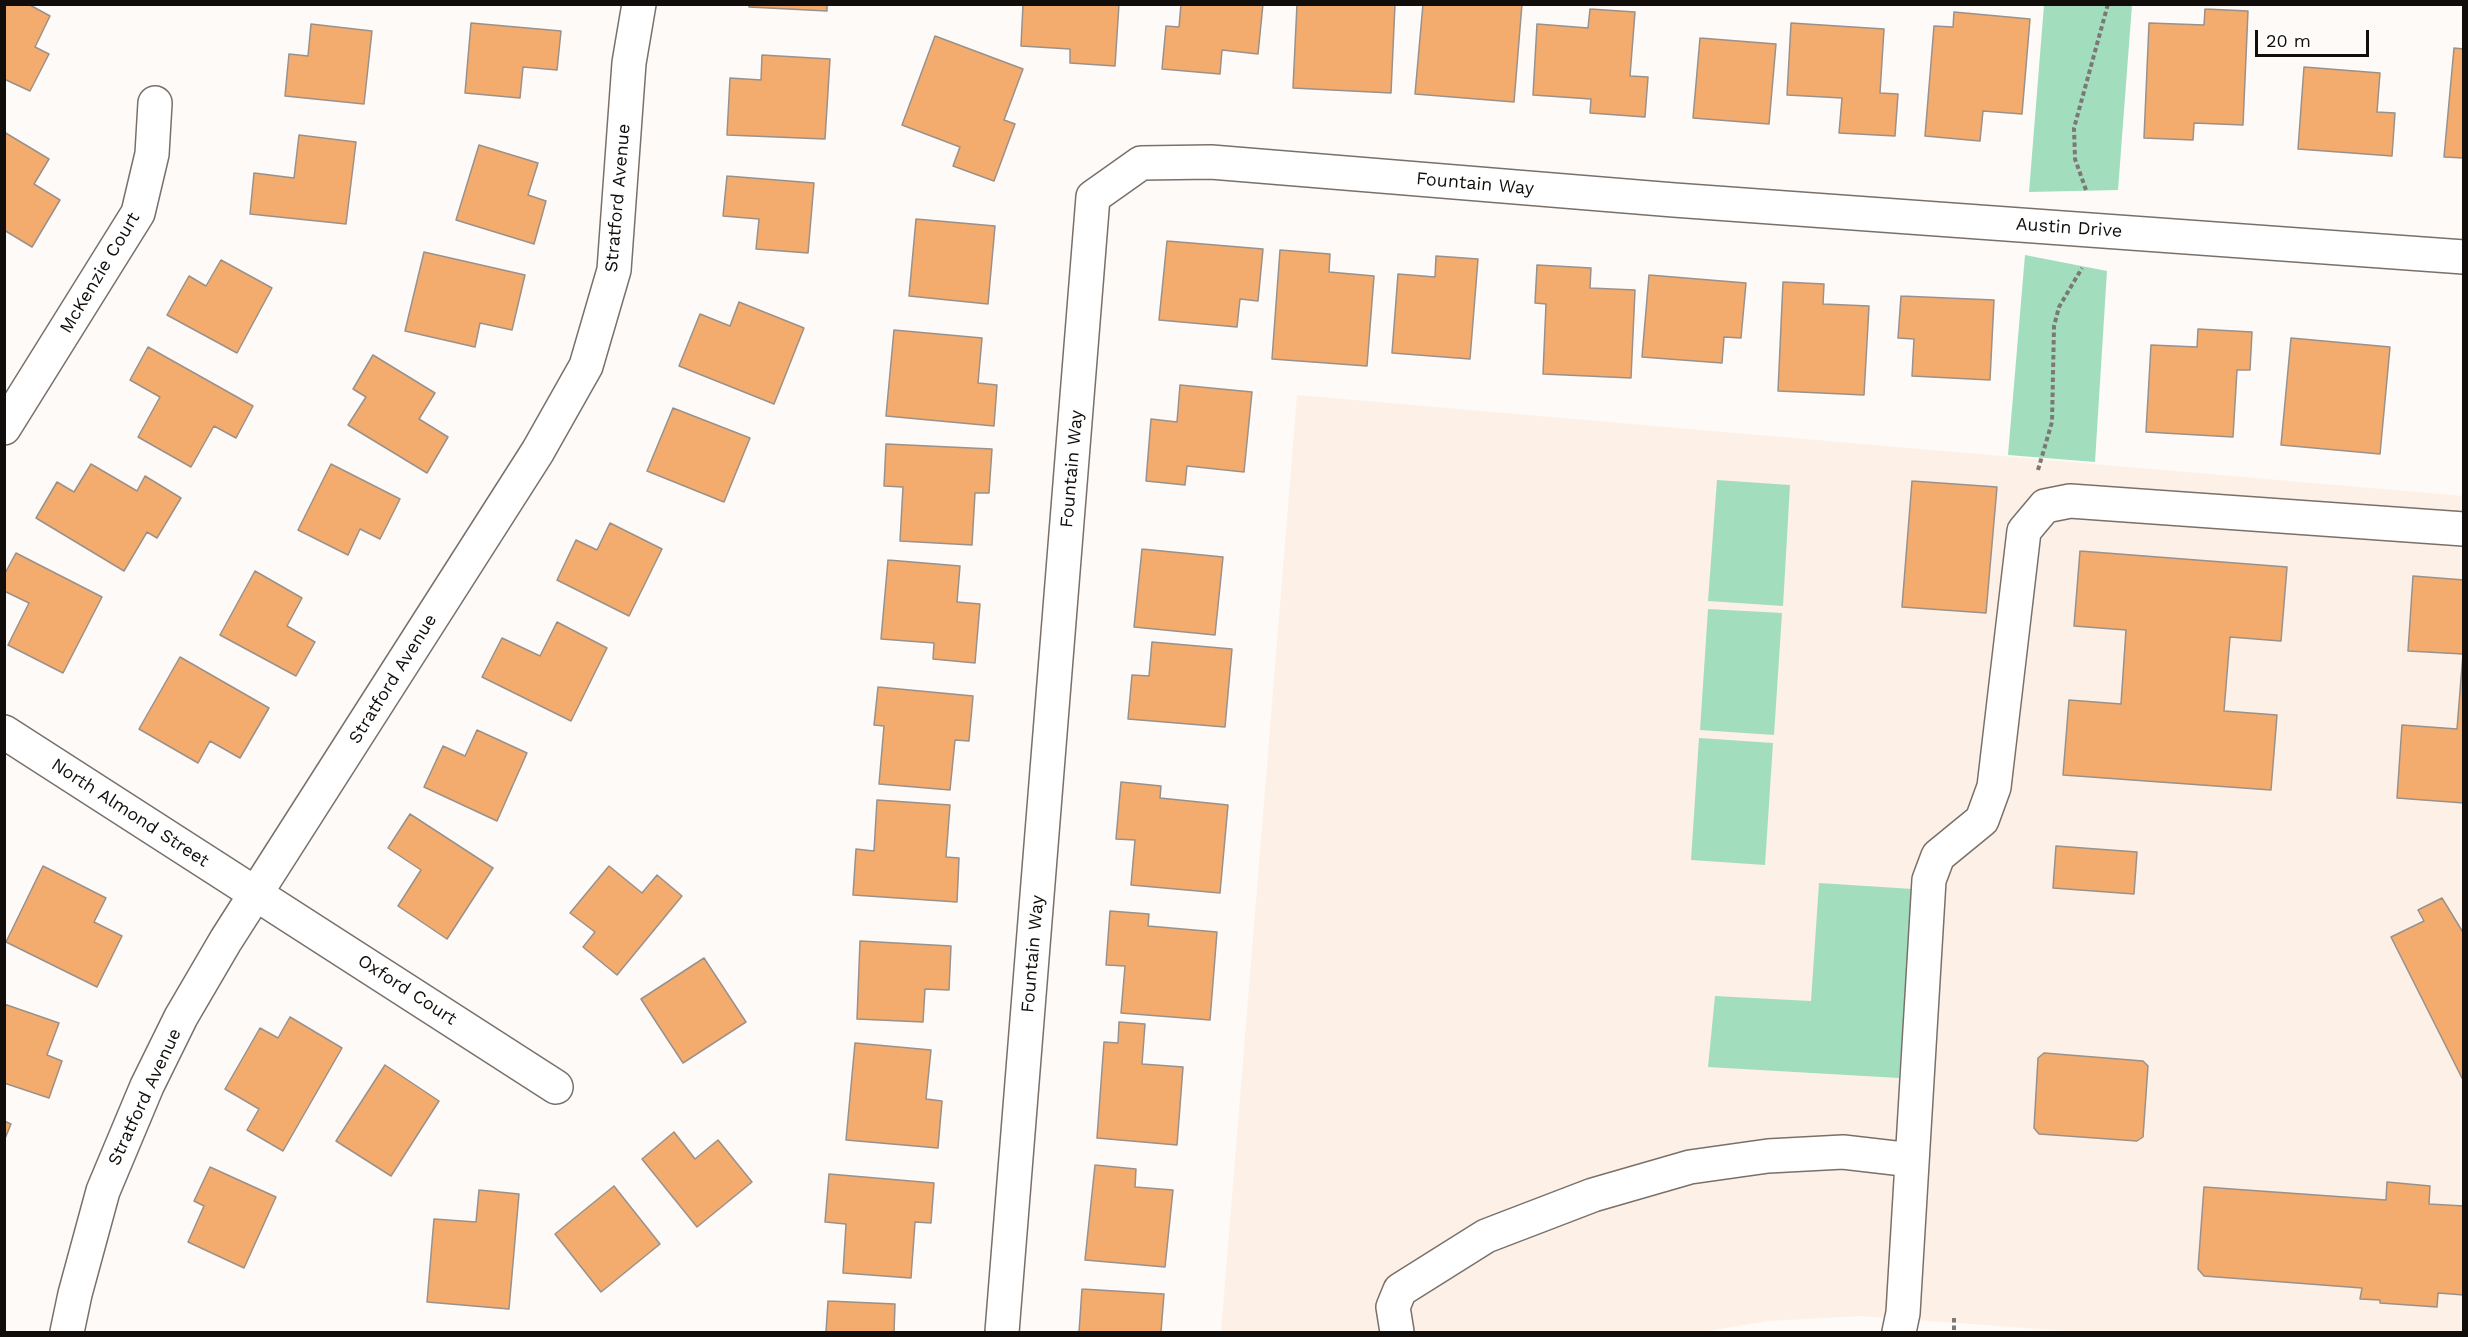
<!DOCTYPE html>
<html>
<head>
<meta charset="utf-8">
<style>
  body { margin:0 }
  #map { position:relative; width:2468px; height:1337px; overflow:hidden; background:#fefaf7; font-family:"Work Sans",sans-serif }
  canvas { display:block }
  .frame { position:absolute; inset:0; border:6px solid #100d0a; pointer-events:none }
  .scale { position:absolute; left:2255px; top:30px; width:114px; height:27px; box-sizing:border-box; border:3px solid #100d0a; border-top:0; padding-left:8px; font-size:18px; line-height:21px; white-space:nowrap; color:#100d0a; -webkit-text-stroke:4px #fff; paint-order:stroke }
</style>
</head>
<body>
<div id="map">
<canvas width="2468" height="1337"></canvas>
<div class="frame"></div>
<div class="scale">20 m</div>
</div>
<script>
const ctx = document.querySelector('canvas').getContext('2d');
ctx.lineJoin = 'round';
function fill(path, color) {
  ctx.fillStyle = color;
  ctx.fill(path, 'evenodd');
}
function toPath(rows) {
  const path = new Path2D();
  for (const r of rows) {
    path.moveTo(r[0], r[1]);
    for (let i = 2; i < r.length; i += 2) path.lineTo(r[i], r[i + 1]);
  }
  return path;
}
function trace(path, color, width, dash) {
  ctx.strokeStyle = color;
  ctx.lineWidth = width;
  ctx.lineCap = dash ? 'butt' : 'round';
  ctx.setLineDash(dash || []);
  ctx.stroke(path);
}
function drawText(font, color, halo, rows, align = 'center') {
  ctx.font = font + ' "Work Sans",sans-serif';
  ctx.lineWidth = 6;
  ctx.setLineDash([]);
  ctx.textBaseline = 'middle';
  ctx.strokeStyle = halo;
  ctx.fillStyle = color;
  for (const [text, x, y, turn = 0] of rows) {
    ctx.save();
    ctx.translate(x, y);
    ctx.rotate((+turn || 0) * Math.PI / 180);
    ctx.textAlign = isNaN(turn) ? turn : align;
    if (halo) ctx.strokeText(text, 0, 0);
    ctx.fillText(text, 0, 0);
    ctx.restore();
  }
}
fill(toPath([
  [1297,395,2463,496,2463,1332,2081,1332,1861,1316,1768,1321,1701,1332,1221,1332]
]), '#fdf0e6');
fill(toPath([
  [2044,5,2132,5,2118,190,2029,192],
  [2025,255,2107,271,2095,462,2008,455],
  [1717,480,1790,485,1783,606,1708,601],
  [1708,609,1782,613,1774,735,1700,730],
  [1699,738,1773,743,1765,865,1691,860],
  [1819,883,1913,889,1899,1078,1708,1067,1715,996,1811,1001]
]), '#a2debe');
const building = toPath([
  [4,4,28,4,50,16,35,47,49,54,30,91,4,79,4,4],
  [749,4,827,4,827,11,749,7,749,4],
  [1023,4,1119,4,1115,66,1070,63,1070,49,1021,46,1023,4],
  [1181,4,1263,4,1258,54,1222,50,1220,74,1162,69,1166,26,1179,27,1181,4],
  [1297,4,1395,4,1391,93,1293,88,1297,4],
  [1423,4,1522,4,1514,102,1415,94,1423,4],
  [1590,9,1635,12,1630,76,1648,77,1645,117,1590,113,1591,99,1533,95,1537,24,1588,28,1590,9],
  [2205,9,2248,11,2243,125,2194,123,2193,140,2144,138,2149,23,2204,25,2205,9],
  [1954,12,2030,19,2022,114,1983,111,1980,141,1925,136,1934,26,1953,27,1954,12],
  [471,23,561,31,557,70,523,67,520,98,465,93,471,23],
  [1791,23,1884,29,1880,93,1898,94,1895,136,1839,133,1842,98,1787,95,1791,23],
  [311,24,372,31,364,104,285,96,289,54,308,56,311,24],
  [935,36,1023,69,1004,120,1015,124,994,181,953,166,960,147,902,125,935,36],
  [1700,38,1776,44,1769,124,1693,118,1700,38],
  [2454,48,2464,49,2464,158,2444,157,2454,48],
  [762,55,830,59,825,139,727,135,730,78,761,80,762,55],
  [2304,67,2380,73,2377,112,2395,113,2392,156,2298,149,2304,67],
  [4,132,49,159,34,184,60,200,32,247,4,230,4,132],
  [299,135,356,142,346,224,250,214,254,173,294,178,299,135],
  [479,145,538,163,528,195,546,201,534,244,456,220,479,145],
  [727,176,814,183,808,253,756,249,759,219,723,216,727,176],
  [916,219,995,226,988,304,909,296,916,219],
  [1167,241,1263,249,1258,301,1240,299,1237,327,1159,320,1167,241],
  [1280,250,1330,254,1329,272,1374,276,1367,366,1272,359,1280,250],
  [424,252,525,275,512,330,480,323,475,347,405,331,424,252],
  [1436,256,1478,259,1470,359,1392,353,1398,274,1435,277,1436,256],
  [221,260,272,288,237,353,167,315,189,276,206,286,221,260],
  [1537,265,1591,268,1590,288,1635,290,1631,378,1543,374,1546,304,1535,303,1537,265],
  [1649,275,1746,283,1741,338,1724,337,1722,363,1642,357,1649,275],
  [1783,282,1824,284,1823,304,1869,306,1864,395,1778,391,1783,282],
  [1901,296,1994,300,1990,380,1912,376,1914,339,1898,338,1901,296],
  [739,302,804,328,774,404,679,366,700,314,730,326,739,302],
  [2198,329,2252,332,2250,370,2237,370,2233,437,2146,432,2151,345,2197,347,2198,329],
  [894,330,982,338,978,383,997,385,994,426,886,416,894,330],
  [2291,338,2390,347,2380,454,2281,445,2291,338],
  [148,347,253,406,236,438,214,426,191,467,138,437,160,397,130,380,148,347],
  [373,355,435,393,419,419,448,437,427,473,348,425,366,397,353,389,373,355],
  [1180,385,1252,392,1244,472,1187,466,1185,485,1146,481,1151,419,1177,422,1180,385],
  [673,408,750,438,724,502,647,471,673,408],
  [886,444,992,449,989,493,975,493,972,545,900,541,903,487,884,486,886,444],
  [91,464,137,491,145,476,181,498,157,538,147,532,124,571,36,518,57,482,74,492,91,464],
  [331,464,400,499,380,539,360,529,348,555,298,530,331,464],
  [1912,481,1997,487,1986,613,1902,607,1912,481],
  [610,523,662,549,629,616,557,580,576,540,597,550,610,523],
  [1142,549,1223,557,1215,635,1134,627,1142,549],
  [2080,551,2287,567,2281,641,2230,637,2224,711,2277,715,2271,790,2063,775,2069,700,2121,704,2126,630,2074,626,2080,551],
  [16,553,102,597,63,673,8,645,29,603,4,591,4,575,16,553],
  [888,560,960,566,957,602,980,604,975,663,933,659,934,643,881,639,888,560],
  [255,571,302,598,287,626,315,642,296,676,220,635,255,571],
  [2413,576,2464,580,2464,803,2397,798,2402,725,2457,729,2463,654,2408,651,2413,576],
  [557,622,607,648,571,721,482,677,502,638,540,656,557,622],
  [1152,642,1232,649,1225,727,1128,719,1132,675,1149,676,1152,642],
  [180,657,269,708,240,758,210,741,198,763,139,729,180,657],
  [878,687,973,696,969,741,955,740,950,790,879,784,884,726,874,725,878,687],
  [477,730,527,753,497,821,424,787,443,746,465,756,477,730],
  [1121,782,1161,786,1160,798,1228,805,1220,893,1131,885,1135,840,1116,839,1121,782],
  [877,800,950,805,946,857,959,858,957,902,853,895,856,849,874,851,877,800],
  [410,814,493,868,447,939,398,906,421,870,388,848,410,814],
  [2056,846,2137,852,2134,894,2053,888,2056,846],
  [43,866,106,898,94,922,122,936,97,987,6,942,43,866],
  [609,866,642,893,657,875,682,896,617,975,583,947,595,932,570,913,609,866],
  [2442,898,2464,934,2464,1082,2391,937,2424,921,2418,910,2442,898],
  [1110,911,1149,914,1148,926,1217,932,1210,1020,1121,1013,1125,966,1106,965,1110,911],
  [860,941,951,946,949,990,925,989,923,1022,857,1019,860,941],
  [704,958,746,1022,683,1063,641,999,704,958],
  [4,1004,59,1023,47,1055,62,1061,49,1098,4,1083,4,1004],
  [290,1017,342,1048,283,1151,247,1130,259,1109,225,1089,260,1028,278,1038,290,1017],
  [1119,1022,1145,1024,1142,1064,1183,1067,1177,1145,1097,1138,1104,1042,1118,1043,1119,1022],
  [855,1043,931,1050,926,1099,942,1101,938,1148,846,1140,855,1043],
  [2044,1053,2143,1061,2148,1066,2143,1137,2137,1141,2039,1134,2034,1128,2038,1058,2044,1053],
  [385,1065,439,1101,391,1176,336,1141,385,1065],
  [4,1121,11,1124,4,1141,4,1121],
  [674,1132,695,1159,718,1140,752,1182,697,1227,642,1159,674,1132],
  [1095,1165,1136,1169,1135,1187,1173,1190,1165,1267,1085,1260,1095,1165],
  [210,1167,276,1197,244,1268,188,1242,204,1206,194,1201,210,1167],
  [829,1174,934,1183,931,1223,915,1222,911,1278,843,1273,846,1224,825,1222,829,1174],
  [2387,1182,2430,1186,2429,1204,2464,1206,2464,1295,2438,1293,2437,1307,2380,1303,2380,1300,2360,1299,2362,1288,2204,1276,2198,1269,2204,1187,2386,1200,2387,1182],
  [614,1186,660,1244,601,1292,555,1234,614,1186],
  [479,1190,519,1194,509,1309,427,1302,434,1219,476,1222,479,1190],
  [1082,1289,1164,1294,1161,1332,1079,1332,1082,1289],
  [828,1301,895,1304,894,1332,826,1332,828,1301]
]);
fill(building, '#f4ac6e');
trace(building, '#9a918a', 1.5);
const minor = toPath([
  [4,428,138,213,152,154,155,103],
  [4,732,556,1087],
  [67,1332,75,1294,103,1191,147,1086,181,1017,226,940,538,451,586,366,614,270,629,63,639,4],
  [1002,1332,1093,197,1141,163,1211,162,1674,200,2464,257],
  [1397,1332,1393,1307,1400,1290,1486,1236,1593,1195,1690,1167,1768,1156,1843,1152,1912,1160],
  [1899,1332,1903,1313,1929,880,1938,856,1982,820,1994,787,2024,531,2045,506,2070,501,2464,529]
]);
trace(minor, '#79706a', 36);
trace(toPath([
  [2086,190,2075,159,2074,128,2108,4],
  [2038,470,2052,422,2054,326,2059,307,2082,268],
  [1954,1318,1954,1332]
]), '#7c7875', 4, [4.5, 3]);
trace(minor, '#fff', 33);
drawText('18px', '#100d0a', '#fff', [
  ["Fountain Way",1475,184,5],
  ["Stratford Avenue",618,198,-85],
  ["Austin Drive",2069,228,4],
  ["McKenzie Court",100,273,-59],
  ["Fountain Way",1072,469,-85],
  ["Stratford Avenue",393,679,-58],
  ["North Almond Street",130,813,33],
  ["Fountain Way",1033,954,-85],
  ["Oxford Court",407,990,33],
  ["Stratford Avenue",145,1097,-65]
]);
</script>
</body>
</html>
